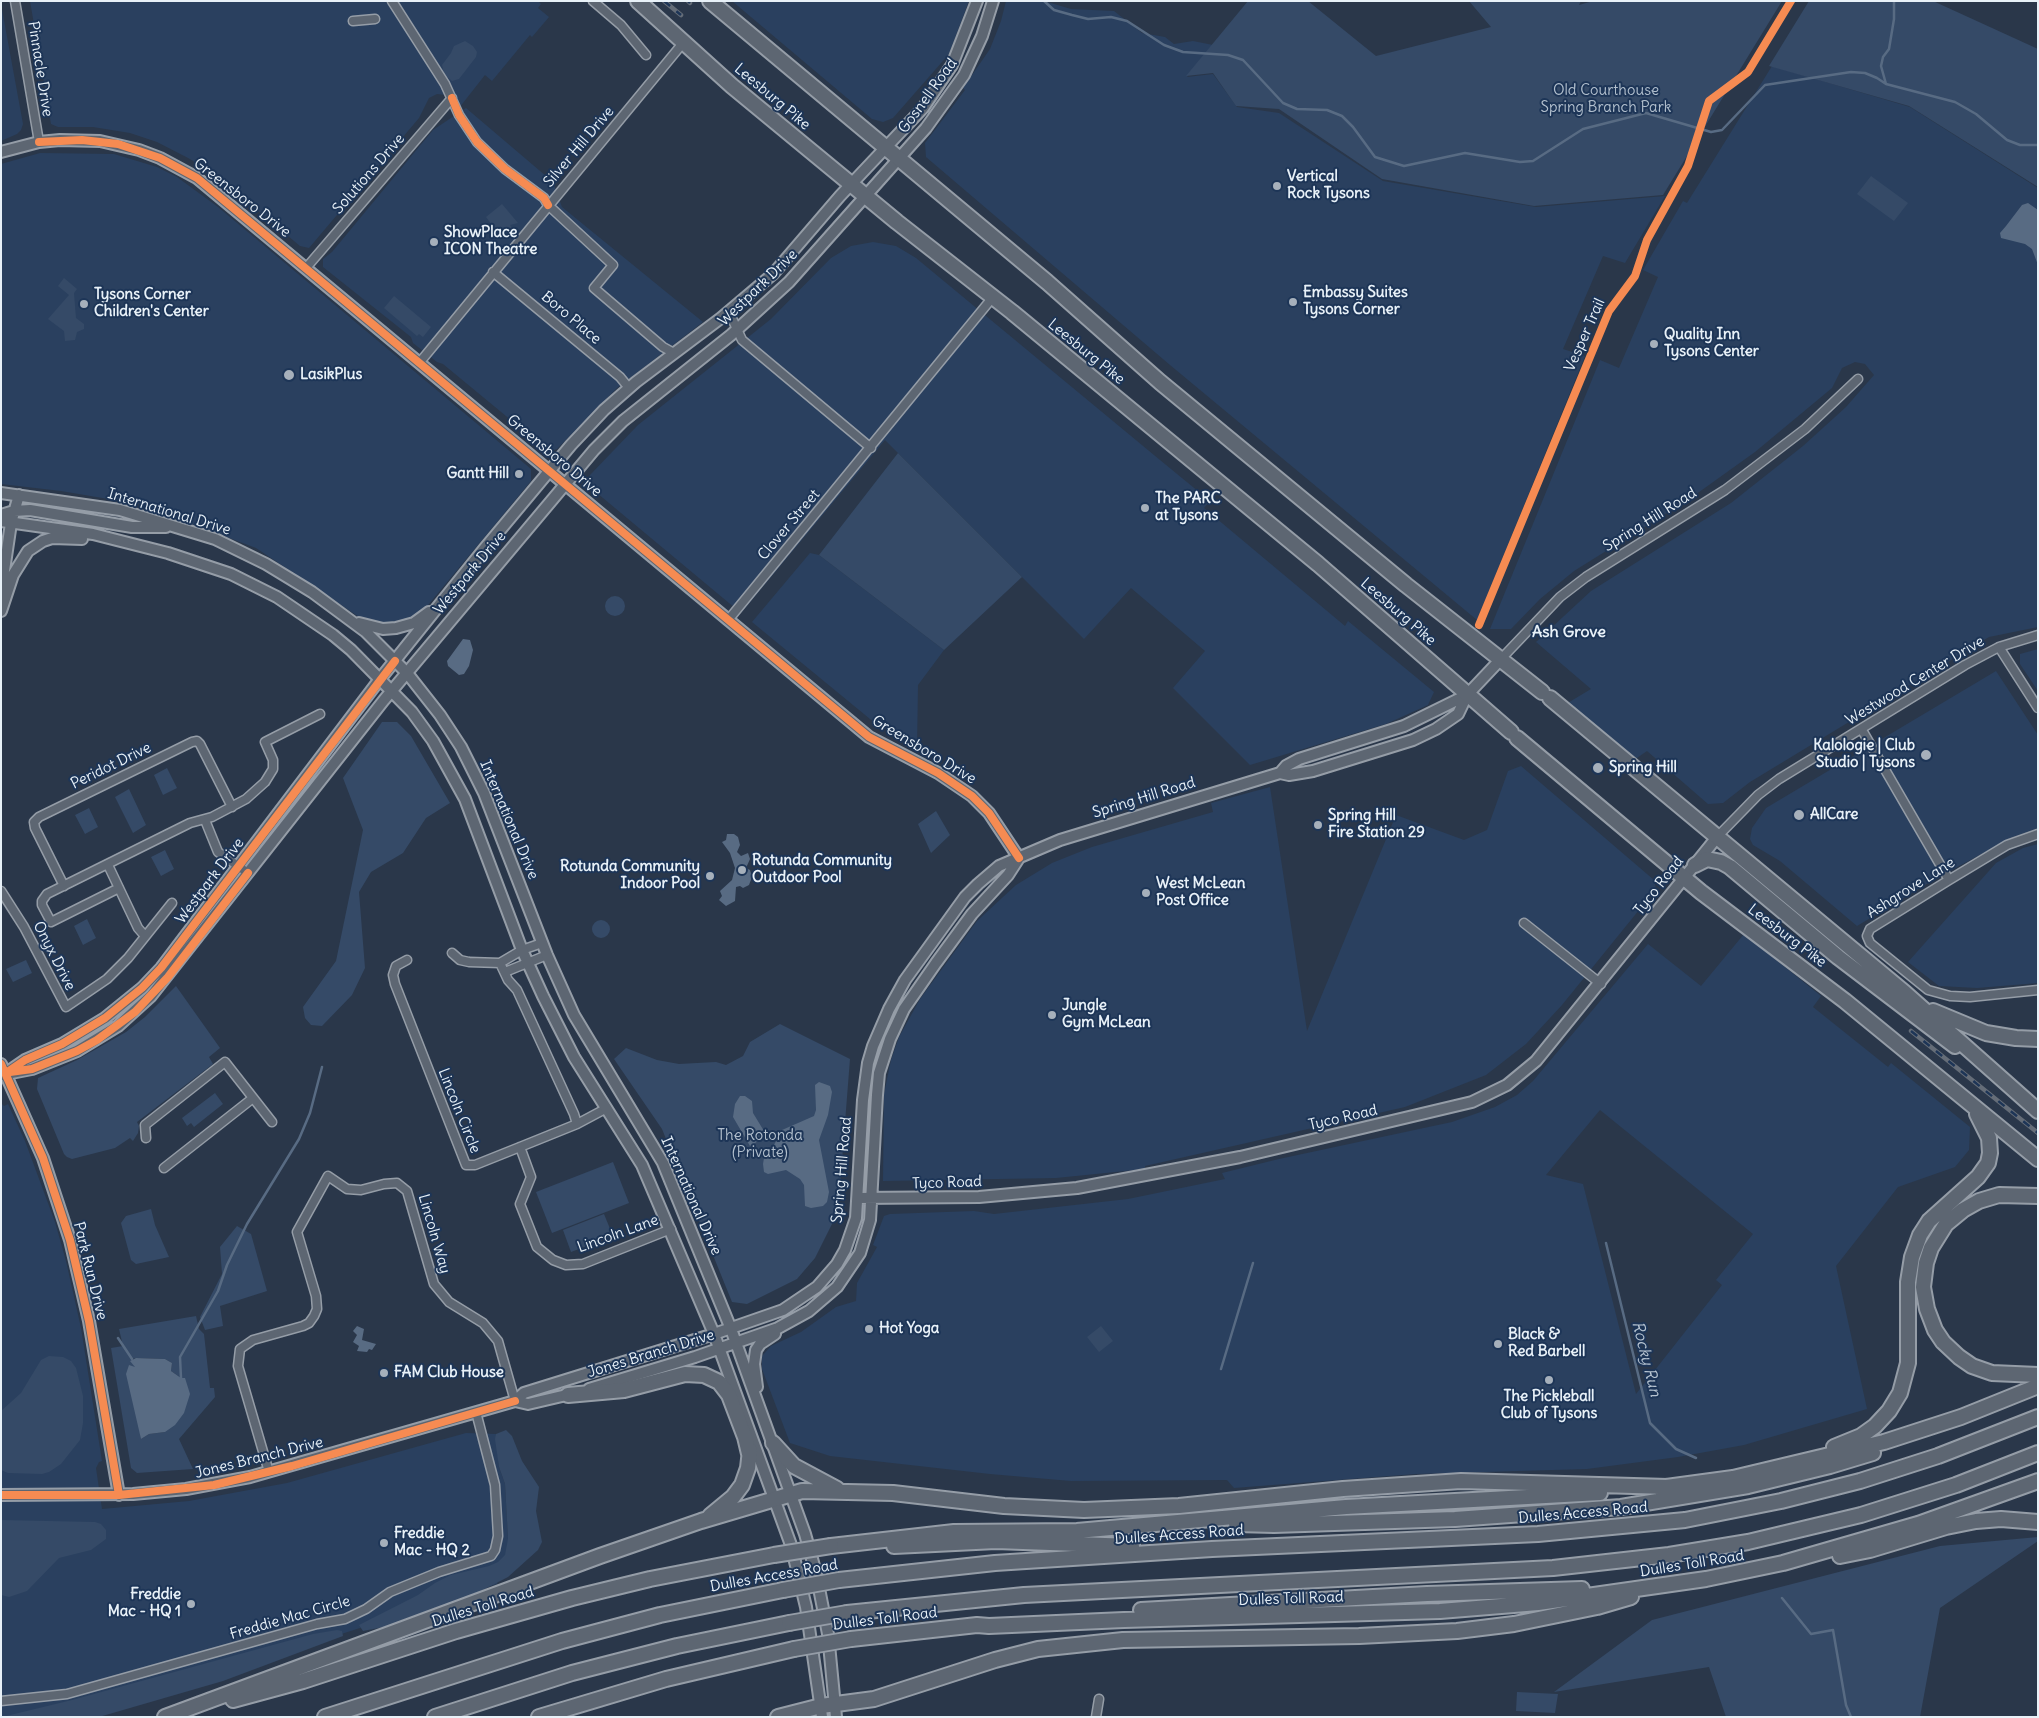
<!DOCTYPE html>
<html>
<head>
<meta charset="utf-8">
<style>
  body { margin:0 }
  #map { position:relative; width:2039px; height:1718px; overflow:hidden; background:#2a374a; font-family:Delius,sans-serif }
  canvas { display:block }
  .frame { position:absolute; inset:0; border:2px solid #e8f1f8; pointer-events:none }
</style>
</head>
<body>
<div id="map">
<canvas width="2039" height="1718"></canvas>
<div class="frame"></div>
</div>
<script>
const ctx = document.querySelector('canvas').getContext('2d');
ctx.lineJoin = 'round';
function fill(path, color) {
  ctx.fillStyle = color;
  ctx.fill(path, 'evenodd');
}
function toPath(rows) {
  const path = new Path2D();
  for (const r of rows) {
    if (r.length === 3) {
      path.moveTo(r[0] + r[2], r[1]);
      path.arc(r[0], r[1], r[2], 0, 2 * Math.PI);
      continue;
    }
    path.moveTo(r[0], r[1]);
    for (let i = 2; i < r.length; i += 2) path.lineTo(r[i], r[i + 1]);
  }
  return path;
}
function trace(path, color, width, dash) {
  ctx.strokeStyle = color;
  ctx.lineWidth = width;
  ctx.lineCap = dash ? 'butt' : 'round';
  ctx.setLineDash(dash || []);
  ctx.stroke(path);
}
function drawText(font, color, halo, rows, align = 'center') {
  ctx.font = font + ' Delius,sans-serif';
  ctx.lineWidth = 4;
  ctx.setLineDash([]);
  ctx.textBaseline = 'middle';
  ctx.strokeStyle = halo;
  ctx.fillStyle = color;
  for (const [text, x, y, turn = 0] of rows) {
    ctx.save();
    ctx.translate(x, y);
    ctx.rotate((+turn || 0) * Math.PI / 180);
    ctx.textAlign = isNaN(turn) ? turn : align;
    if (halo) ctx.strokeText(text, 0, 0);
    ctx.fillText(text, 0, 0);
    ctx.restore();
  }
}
fill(toPath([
  [30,1,538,1,541,4,538,8,549,17,532,37,530,35,492,81,485,75,459,108,454,100,446,95,437,94,429,98,419,118,309,248,300,246,221,180,190,159,157,142,130,133,93,127,58,127,51,124],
  [732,1,969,1,949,54,893,118,883,122,872,119],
  [1006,1,1044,1,1071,9,1114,11,1142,33,1165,37,1174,44,1193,41,1213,45,1187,77,1213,74,1237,107,1279,113,1383,181,1536,207,1665,196,1625,263,1603,256,1563,349,1585,356,1477,620,1170,365,926,157,925,143,965,90,963,88,990,49,1001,21],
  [1,4,23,124,21,130,17,134,1,141],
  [1772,66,1910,107,2038,188,2038,627,1989,637,1750,782,1723,803,1708,804,1647,751,1634,760,1566,704,1591,689,1536,642,1591,591,1731,503,1803,446,1846,407,1874,375,1865,364,1855,362,1842,368,1832,388,1755,452,1688,500,1574,571,1540,599,1511,629,1490,629,1600,360,1619,368,1658,277,1643,270,1683,201,1687,203],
  [466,108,553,182,562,207,703,322,617,388,557,449,551,451,541,449,535,440,443,364,437,362,413,343,411,337,323,267,323,259,332,252,433,130],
  [40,153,114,154,157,167,177,177,218,207,531,469,531,481,419,616,396,627,362,619,256,548,138,504,61,491,1,484,1,164],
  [873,242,896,246,916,258,1160,460,1210,501,1204,508,1345,626,1348,621,1434,692,1428,705,1386,724,1250,765,1173,688,1205,651,1131,588,1084,639,885,440,741,613,591,488,588,483,590,475,638,425,771,319,831,258,851,246],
  [810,553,819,555,944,650,918,685,917,749,870,719,752,622],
  [2038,649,2038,691,2020,664,2020,654],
  [1996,671,2038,735,2038,828,2013,837,1935,879,1857,926,1780,861,1753,845,1750,839,1752,828,1766,808],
  [1521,766,1654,880,1656,889,1562,1005,1526,1044,1486,1075,1405,1107,1145,1166,1145,1169,1056,1178,883,1181,884,1094,891,1060,899,1037,920,999,977,921,1016,885,1052,863,1092,847,1213,812,1211,803,1270,787,1307,1031,1396,815,1464,840,1487,830,1508,771],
  [2038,844,2038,983,1977,988,1939,986,1908,962,1996,863,2023,848],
  [1744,934,1821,996,1813,1007,1888,1067,1891,1063,1970,1127,1969,1150,1955,1167,1898,1187,1836,1266,1867,1409,1744,1445,1678,1457,1587,1469,1415,1474,1234,1488,1227,1480,1071,1481,990,1474,830,1456,790,1443,762,1369,762,1356,771,1346,801,1332,836,1307,856,1301,857,1283,877,1247,873,1245,884,1216,890,1214,974,1211,994,1214,1128,1199,1225,1179,1222,1173,1279,1159,1452,1122,1495,1107,1517,1095,1533,1081,1648,944,1701,986],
  [1600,1110,1753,1234,1716,1280,1722,1285,1636,1394,1583,1184,1546,1175],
  [1,1103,4,1106,8,1104,25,1141,55,1222,66,1261,81,1328,102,1461,99,1462,96,1468,102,1509,189,1501,287,1483,466,1433,496,1434,499,1467,505,1484,508,1539,508,1547,497,1584,83,1717,1,1717]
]), '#2a405f');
fill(toPath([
  [1248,1,1308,1,1376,56,1491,27,1469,1,1581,1,1579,5,1593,1,1782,1,1663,195,1534,206,1382,179,1279,109,1236,106,1213,73,1186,76],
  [1809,1,1933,1,2038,49,2038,187,1909,106,1769,66],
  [465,41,473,46,477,52,476,57,459,79,452,81,444,74,442,65,451,53,454,46],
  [1871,176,1908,203,1894,221,1857,194],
  [502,204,518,223,510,225,513,229,507,234,504,230,500,232,495,229,486,217],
  [64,278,77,289,74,293,76,318,84,324,84,329,77,332,75,340,65,341,64,331,48,319,69,295,58,286],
  [394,296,431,327,423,337,419,334,417,336,384,308],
  [898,453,1022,577,944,650,819,555],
  [615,606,10],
  [382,722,397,722,411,736,450,803,426,818,403,853,371,872,359,892,365,968,352,995,322,1026,311,1025,305,1018,303,1007,336,961,363,830,343,778],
  [167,768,177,788,163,795,154,775],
  [129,789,146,825,133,833,115,797],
  [89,808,98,827,85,834,75,815],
  [936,811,950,835,931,853,918,824],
  [165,850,174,869,161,876,151,857],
  [87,919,96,938,83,945,74,926],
  [601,929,9],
  [26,960,32,973,13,982,6,969],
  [176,986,220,1048,209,1057,213,1064,137,1122,139,1126,138,1133,133,1141,130,1138,115,1148,72,1159,67,1157,64,1154,37,1089,38,1078,77,1060,126,1032,145,1017],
  [780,1024,850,1059,838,1212,815,1258,797,1279,747,1304,732,1302,662,1129,614,1059,626,1048,657,1060,679,1064,716,1062,726,1065,743,1056,750,1042],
  [215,1093,223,1104,194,1127,191,1123,187,1126,182,1118],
  [613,1162,629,1203,552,1233,536,1192],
  [151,1209,155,1225,169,1257,136,1264,131,1260,121,1223,126,1216],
  [604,1214,613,1236,571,1252,563,1230],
  [237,1226,251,1234,267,1291,220,1306,223,1326,205,1330,200,1317,222,1274,220,1247],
  [196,1316,199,1329,204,1334,210,1388,214,1388,215,1397,179,1439,193,1469,137,1473,131,1468,111,1348,123,1346,119,1329],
  [136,1358,165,1359,172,1363,171,1371,181,1378,165,1432,149,1434,141,1439,136,1367,132,1359],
  [1101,1326,1113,1341,1099,1352,1087,1337],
  [49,1356,63,1357,71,1361,76,1368,83,1396,83,1423,80,1440,61,1464,49,1472,42,1474,8,1473,1,1470,1,1411,21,1393,41,1360],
  [506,1430,512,1436,522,1461,539,1487,536,1511,542,1542,538,1550,508,1577,479,1592,389,1626,363,1631,359,1625,418,1595,435,1583,451,1575,489,1566,498,1562,505,1555,508,1539,505,1484,499,1467,495,1439,496,1434],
  [1,1520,95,1522,101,1524,106,1530,106,1539,91,1550,59,1558,27,1591,9,1597,1,1595],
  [2038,1537,2038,1541,1940,1608,1920,1717,1726,1717,1709,1667,1554,1692,1652,1620,1940,1546],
  [337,1630,342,1631,343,1636,223,1681,99,1717,2,1717,72,1700,313,1634],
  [1517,1692,1558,1694,1555,1713,1516,1711]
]), '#354a67');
fill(toPath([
  [2028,203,2038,210,2038,265,2032,249,2025,244,2001,238,2000,233,2006,226,2022,205],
  [463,639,470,640,473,650,469,666,464,674,459,675,448,666,447,661],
  [727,834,734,834,738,837,740,845,737,852,741,856,748,853,750,859,746,868,750,870,752,877,749,885,743,888,740,886,736,887,735,901,726,906,719,900,722,896,720,891,732,880,735,868,730,853,722,842,726,840],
  [819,1082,830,1086,832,1092,828,1115,819,1140,829,1192,827,1202,823,1206,811,1208,805,1206,804,1185,800,1179,786,1170,768,1174,764,1172,763,1164,764,1158,768,1156,782,1130,814,1116,816,1110,815,1085],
  [740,1096,745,1096,752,1101,753,1113,764,1131,765,1137,750,1146,733,1117,735,1104],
  [357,1326,364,1329,362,1340,376,1344,372,1350,369,1349,367,1352,357,1351,359,1346,353,1342,357,1335,353,1331],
  [136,1358,165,1359,172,1363,171,1371,181,1378,185,1378,190,1394,184,1413,175,1425,165,1432,149,1434,141,1439,126,1374,129,1365,135,1367,130,1361]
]), '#586b83');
trace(toPath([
  [1044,1,1054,10,1072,15,1088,19,1111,17,1127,21,1164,45,1183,52,1228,55,1243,60,1283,103,1297,109,1327,110,1342,116,1353,127,1375,157,1404,166,1465,153,1520,162,1533,161,1583,129,1646,113,1711,132,1722,130,1765,85,1851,72,1865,73,1877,78,1886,84,1955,102,1976,114,2007,140,2020,145,2038,145],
  [1886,84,1881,66,1883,57,1889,49,1894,19,1894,1],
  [1606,1243,1650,1423,1676,1449,1696,1458],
  [118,1338,132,1359],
  [1221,1369,1253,1263],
  [181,1378,180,1357,218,1291,227,1265,247,1224,299,1139,310,1113,322,1067],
  [1782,1598,1811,1634,1833,1630,1846,1705,1851,1717]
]), '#586b83', 2.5);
const street = toPath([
  [15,1,39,142],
  [392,1,445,84,459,115,477,142,505,169,544,198,548,205,613,265,594,288,663,347,674,353],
  [593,1,621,25,646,55],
  [353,21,375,19],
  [306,268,452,98],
  [493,272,620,377,629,388],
  [729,312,742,340,871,448],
  [420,362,683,43],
  [729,619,993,297],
  [1999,647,2038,708],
  [1501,659,1560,597,1586,577,1725,490,1805,429,1858,379],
  [1862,730,1949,880],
  [205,820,218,852,248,873],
  [2038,834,2007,845,1949,880,1870,929,1867,936,1870,943,1928,990,1950,996,1970,997,2038,990],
  [1718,836,1758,795,1779,779,1965,665,1999,647,2038,635],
  [108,865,138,928,145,936],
  [64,886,35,828,34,822,39,817,192,742,197,741,200,744,232,807],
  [119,888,51,922,42,905,42,901,47,894,190,823,212,817,246,799,265,782,273,769,273,760,265,742,320,714],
  [1,891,24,927,66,1007,107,979,128,958,172,903],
  [1524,923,1601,984],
  [452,953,460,960,469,962,500,963,522,950,542,943],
  [407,960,396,966,393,975,395,984,466,1165,475,1165,520,1147,577,1124,607,1108],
  [500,963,508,980,517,990,574,1114,577,1124],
  [505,972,547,955],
  [146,1138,145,1125,225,1062,272,1122],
  [520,1147,531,1177,520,1204,537,1247,553,1260,566,1265,583,1264,671,1229],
  [164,1168,253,1098],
  [269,1472,238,1366,240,1349,253,1340,303,1326,309,1323,314,1316,317,1309,316,1296,297,1232,328,1176,347,1189,361,1190,384,1184,397,1183,407,1191,434,1284,449,1302,483,1323,498,1341,515,1401],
  [1,1701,67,1694,317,1624,345,1619,366,1609,390,1592,439,1572,491,1556,495,1550,498,1536,495,1485,476,1412],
  [1096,1717,1099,1699]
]);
const secondary = toPath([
  [1,152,39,142,60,140,100,141,139,150,160,158,197,178,869,737,938,773,972,796,989,813,1019,858],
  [1,493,120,510,215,539,266,564,312,592,366,632,407,673,440,715,461,747,484,793,547,955,574,1015,663,1163,731,1329,805,1534,816,1573,828,1634,836,1717],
  [1,515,14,511,30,510,132,527,166,527],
  [1,521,93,534,168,553,231,574,277,597,333,635,351,650,412,712,433,741,465,799,522,950,543,996,574,1057,642,1165,714,1334,791,1545,806,1607,822,1717],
  [1,591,11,523,19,495],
  [1,611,13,575,28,551,43,541,52,538,82,539],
  [359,623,383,629,396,628,414,623,429,612],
  [1280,773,1286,766,1299,759,1404,726,1467,695],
  [1,1064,43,1158,70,1240,89,1321,119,1495],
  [9,1071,25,1060,62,1044,105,1018,142,988,161,968,380,679,485,548,571,445,604,410,636,382,721,318,773,274,840,196,923,108,952,65,977,1],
  [1,1075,32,1069,77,1051,118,1026,151,996,384,700,594,450,623,421,731,335,789,282,926,128,964,75,982,36,993,1],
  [858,1198,979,1197,1077,1188,1240,1157,1472,1102,1507,1085,1536,1061,1718,836],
  [757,1387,754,1364,756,1350,760,1344,775,1334],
  [589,1389,695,1357,778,1328,809,1311,837,1287,860,1253,870,1220,877,1095,879,1073,890,1039,904,1009,936,963,972,914,1008,875,1019,858],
  [515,1401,528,1404,575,1393],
  [1,1495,133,1494,186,1489,250,1477,515,1401,524,1393,714,1334,783,1310,817,1287,837,1264,845,1250,856,1218,863,1100,868,1063,873,1046,889,1009,905,980,965,897,978,884,999,866,1060,840,1280,773,1289,775,1313,771,1413,740,1436,729,1458,714,1467,695,1501,659]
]);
const highway = toPath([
  [638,1,732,86,897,222,1012,312,1318,564,1511,732],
  [710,1,1047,282,1160,382,1406,585,1542,692],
  [1550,698,1905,993,2038,1111],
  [1517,738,1701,892,1845,1001,2038,1159],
  [1695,865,1707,859,1721,862,1730,867,1838,957,1955,1046],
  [1933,1011,1986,1033,2016,1038,2038,1039],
  [2038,1196,1999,1195,1979,1201,1963,1210,1946,1224,1931,1248,1926,1263,1923,1287,1927,1309,1935,1330,1943,1342,1959,1357,1972,1366,1992,1373,2038,1375],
  [568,1395,624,1390,685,1374,704,1375,719,1382,729,1395,745,1437,750,1458],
  [773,1443,794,1466,837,1489],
  [1834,1447,1861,1436,1875,1426,1889,1411,1900,1393,1908,1363,1908,1282,1912,1257,1920,1235,1929,1221,1978,1177,1988,1163,1990,1153,1989,1138,1977,1114],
  [1659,1488,1733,1478,1884,1442,1961,1417,2038,1386],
  [710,1516,733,1497,742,1485,748,1468,750,1450],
  [1236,1524,1274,1525,1455,1519,1621,1507,1748,1486,1830,1466,1873,1453],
  [831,1546,954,1532,1077,1531,1346,1507,1600,1493],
  [894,1546,996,1541,1132,1546],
  [1840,1556,1870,1550,1946,1527,1976,1521,2001,1519,2038,1522],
  [839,1580,995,1563,1212,1549,1538,1534,1685,1520,1781,1501,1860,1481,1938,1456,2038,1417],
  [1141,1610,1427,1594,1582,1589],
  [847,1613,1024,1595,1553,1568,1669,1555,1748,1542,1861,1515,1956,1485,2038,1453],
  [851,1639,977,1625,989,1626,1124,1620,1440,1611,1538,1603,1706,1579,1783,1563,1918,1524,2038,1481],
  [233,1700,303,1681,456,1631,572,1598,650,1579,774,1555],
  [165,1717,600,1556,701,1521,802,1491,893,1493,1004,1506,1084,1510,1179,1506,1343,1489,1461,1481,1668,1487],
  [325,1717,562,1641,660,1615,783,1590],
  [435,1717,572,1673,677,1646,789,1623],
  [539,1717,666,1679,794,1649],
  [778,1717,821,1706,874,1699,995,1660,1038,1649,1123,1640,1359,1636,1457,1631,1514,1624,1597,1607,1631,1597]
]);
trace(street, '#959da7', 11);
trace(secondary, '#959da7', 14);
trace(highway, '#959da7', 18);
trace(street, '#5d6672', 8);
trace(secondary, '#5d6672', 10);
trace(highway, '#5d6672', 14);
const rail = toPath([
  [664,1,681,15],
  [688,1,690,3],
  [1911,1031,2038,1133]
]);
trace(rail, '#656d78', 4.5);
trace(rail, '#1d3557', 2.5, [8]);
const highwayBridge = toPath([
  [774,1555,831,1546],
  [783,1590,839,1580],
  [789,1623,847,1613],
  [794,1649,851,1639]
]);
trace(highwayBridge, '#959da7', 18, []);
trace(highwayBridge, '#5d6672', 14);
trace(toPath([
  [452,98,459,115,477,142,505,169,544,198,548,205],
  [39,142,82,140,118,144,160,158,197,178,869,737,938,773,972,796,989,813,1019,858],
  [1479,625,1609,311,1635,276,1647,240,1688,166,1709,101,1748,72,1791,1],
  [1,1064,43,1158,70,1240,89,1321,119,1495],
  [10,1072,32,1069,77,1051,97,1040,135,1012,168,977,248,873],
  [6,1073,25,1060,62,1044,105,1018,142,988,161,968,395,661],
  [1,1495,119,1495,214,1485,292,1466,515,1401]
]), '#f68b52', 8);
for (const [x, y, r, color] of [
  [1277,186,5,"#a6b0bb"],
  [434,242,5,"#a6b0bb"],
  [1293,302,5,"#a6b0bb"],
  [84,304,5,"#a6b0bb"],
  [1654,344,5,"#a6b0bb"],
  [289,375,6,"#a6b0bb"],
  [519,474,5,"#a6b0bb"],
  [1145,508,5,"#a6b0bb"],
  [1926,755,6,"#a6b0bb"],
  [1598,768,6,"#a6b0bb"],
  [1799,815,6,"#a6b0bb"],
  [1318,825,5,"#a6b0bb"],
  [742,870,5,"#a6b0bb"],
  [710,876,5,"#a6b0bb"],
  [1146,893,5,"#a6b0bb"],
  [1052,1015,5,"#a6b0bb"],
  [869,1329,5,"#a6b0bb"],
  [1498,1344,5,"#a6b0bb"],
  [384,1373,5,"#a6b0bb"],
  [1549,1380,5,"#a6b0bb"],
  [384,1543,5,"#a6b0bb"],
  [191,1604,5,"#a6b0bb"]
]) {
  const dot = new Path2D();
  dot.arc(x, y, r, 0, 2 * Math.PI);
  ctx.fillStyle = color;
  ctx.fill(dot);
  trace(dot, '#1d3557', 2);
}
drawText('15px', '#e8f1f8', '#1d3557', [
  ["Pinnacle Drive",40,69,81],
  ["Gosnell Road",928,96,-54],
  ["Leesburg Pike",772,97,40],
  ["Silver Hill Drive",579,147,-50],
  ["Solutions Drive",369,174,-49],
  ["Greensboro Drive",242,198,38],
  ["Westpark Drive",758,288,-44],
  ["Boro Place",571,318,40],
  ["Vesper Trail",1585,335,-66],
  ["Leesburg Pike",1086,352,39],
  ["Greensboro Drive",554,456,40],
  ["International Drive",169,512,17],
  ["Spring Hill Road",1650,520,-32],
  ["Clover Street",789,525,-50],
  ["Westpark Drive",470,573,-50],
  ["Leesburg Pike",1398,612,41],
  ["Westwood Center Drive",1915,681,-31],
  ["Greensboro Drive",924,750,31],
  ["Peridot Drive",111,766,-26],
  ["Spring Hill Road",1144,798,-17],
  ["International Drive",509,820,67],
  ["Westpark Drive",210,881,-53],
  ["Tyco Road",1659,886,-52],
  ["Ashgrove Lane",1911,888,-32],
  ["Leesburg Pike",1787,936,37],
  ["Onyx Drive",54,956,63],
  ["Lincoln Circle",459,1111,68],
  ["Tyco Road",1343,1118,-13],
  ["Spring Hill Road",842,1170,-85],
  ["Tyco Road",947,1183,-2],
  ["International Drive",691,1196,66],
  ["Lincoln Way",434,1234,74],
  ["Lincoln Lane",618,1234,-20],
  ["Park Run Drive",90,1271,76],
  ["Jones Branch Drive",651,1354,-17],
  ["Jones Branch Drive",259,1458,-14],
  ["Dulles Access Road",1583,1513,-5],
  ["Dulles Access Road",1179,1535,-4],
  ["Dulles Toll Road",1692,1564,-9],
  ["Dulles Access Road",774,1576,-10],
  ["Dulles Toll Road",1291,1599,-2],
  ["Dulles Toll Road",483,1607,-17],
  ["Freddie Mac Circle",290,1618,-16],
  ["Dulles Toll Road",885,1619,-7]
]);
drawText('15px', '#b3c0ce', '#1d3557', [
  ["Old Courthouse",1606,91],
  ["Spring Branch Park",1606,108],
  ["The Rotonda",760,1136],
  ["(Private)",760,1153]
]);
drawText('bold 15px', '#e8f1f8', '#1d3557', [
  ["Vertical",1287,177],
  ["Rock Tysons",1287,194],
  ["ShowPlace",444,233],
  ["ICON Theatre",444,250],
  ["Embassy Suites",1303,293],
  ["Tysons Corner",1303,310],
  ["Tysons Corner",94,295],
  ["Children's Center",94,312],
  ["Quality Inn",1664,335],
  ["Tysons Center",1664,352],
  ["LasikPlus",300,375],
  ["Gantt Hill",509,474,"right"],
  ["The PARC",1155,499],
  ["at Tysons",1155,516],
  ["Kalologie | Club",1915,746,"right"],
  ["Studio | Tysons",1915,763,"right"],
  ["Spring Hill",1609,768],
  ["AllCare",1810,815],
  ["Spring Hill",1328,816],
  ["Fire Station 29",1328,833],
  ["Rotunda Community",752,861],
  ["Outdoor Pool",752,878],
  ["Rotunda Community",700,867,"right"],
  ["Indoor Pool",700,884,"right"],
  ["West McLean",1156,884],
  ["Post Office",1156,901],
  ["Jungle",1062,1006],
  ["Gym McLean",1062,1023],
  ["Hot Yoga",879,1329],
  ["Black &",1508,1335],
  ["Red Barbell",1508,1352],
  ["FAM Club House",394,1373],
  ["The Pickleball",1549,1397,"center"],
  ["Club of Tysons",1549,1414,"center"],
  ["Freddie",394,1534],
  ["Mac - HQ 2",394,1551],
  ["Freddie",181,1595,"right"],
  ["Mac - HQ 1",181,1612,"right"]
], 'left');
drawText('bold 16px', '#e8f1f8', '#1d3557', [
  ["Ash Grove",1569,632]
]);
drawText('italic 16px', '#b7c4d1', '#1d3557', [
  ["Rocky Run",1646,1359,76]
]);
</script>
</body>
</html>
